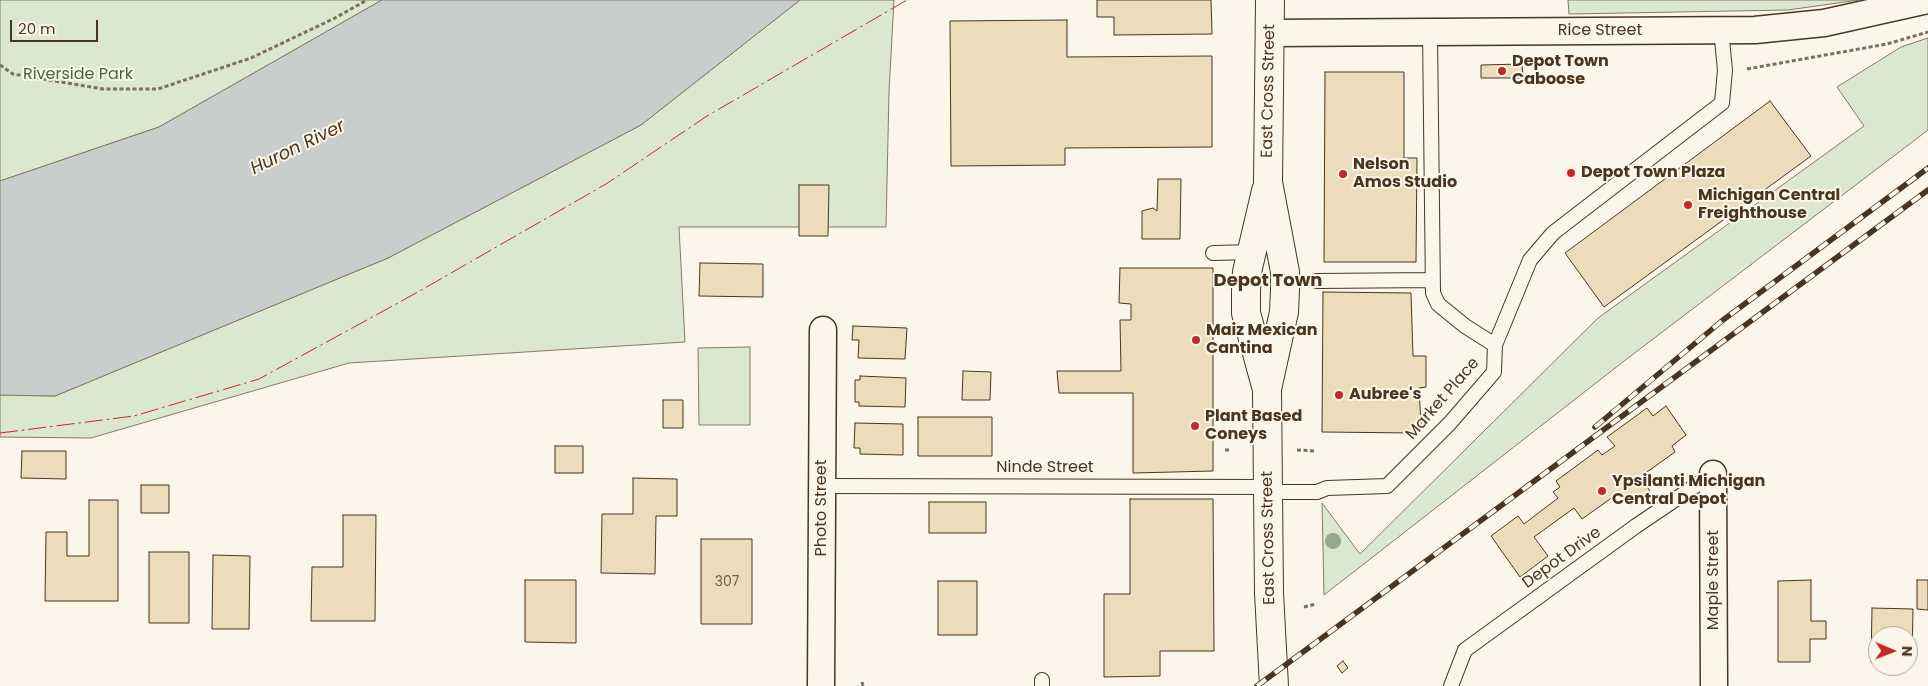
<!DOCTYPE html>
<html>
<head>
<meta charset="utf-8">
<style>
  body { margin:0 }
  #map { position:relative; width:1928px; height:686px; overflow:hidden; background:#fbf6e9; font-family:Poppins,sans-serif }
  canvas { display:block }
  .north { position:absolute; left:1868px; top:626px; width:50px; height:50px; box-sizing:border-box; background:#fbf6e9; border:1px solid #b4a999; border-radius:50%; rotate:91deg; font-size:14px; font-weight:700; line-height:20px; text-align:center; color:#4a3520 }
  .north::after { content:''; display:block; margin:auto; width:18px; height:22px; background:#c62828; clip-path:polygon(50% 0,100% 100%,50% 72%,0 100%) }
  .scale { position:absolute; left:10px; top:20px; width:88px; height:22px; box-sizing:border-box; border:2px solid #4a3520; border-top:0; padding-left:6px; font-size:15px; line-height:18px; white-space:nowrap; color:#4a3520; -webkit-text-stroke:4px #fbf6e9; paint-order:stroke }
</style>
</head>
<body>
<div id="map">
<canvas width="1928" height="686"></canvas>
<div class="north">N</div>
<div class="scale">20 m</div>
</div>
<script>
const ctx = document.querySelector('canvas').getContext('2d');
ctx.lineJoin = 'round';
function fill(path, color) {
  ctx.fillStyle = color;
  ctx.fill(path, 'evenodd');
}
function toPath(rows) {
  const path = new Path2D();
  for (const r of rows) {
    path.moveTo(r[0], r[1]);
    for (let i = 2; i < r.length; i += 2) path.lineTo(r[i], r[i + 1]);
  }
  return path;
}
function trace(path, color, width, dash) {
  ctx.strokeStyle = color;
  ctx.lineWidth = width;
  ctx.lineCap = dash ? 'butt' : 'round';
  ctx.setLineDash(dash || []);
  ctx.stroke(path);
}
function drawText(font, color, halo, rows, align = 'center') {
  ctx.font = font + ' Poppins,sans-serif';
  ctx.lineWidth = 4;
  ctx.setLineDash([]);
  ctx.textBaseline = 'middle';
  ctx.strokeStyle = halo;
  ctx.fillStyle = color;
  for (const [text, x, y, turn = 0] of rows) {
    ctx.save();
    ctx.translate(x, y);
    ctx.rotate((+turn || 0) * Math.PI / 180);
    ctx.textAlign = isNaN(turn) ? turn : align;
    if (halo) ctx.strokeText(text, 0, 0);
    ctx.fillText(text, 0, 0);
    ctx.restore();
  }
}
const green = toPath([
  [0,0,382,0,159,127,0,181,0,0],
  [800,0,894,0,889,92,886,227,679,227,685,342,349,363,91,438,0,437,0,395,55,396,388,258,641,125,800,0],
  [1568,0,1859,0,1788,10,1569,14,1568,0],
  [1928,38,1928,130,1628,358,1324,595,1322,503,1360,554,1598,318,1864,126,1837,87,1901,47,1928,38],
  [750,347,750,425,699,425,698,348,750,347]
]);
fill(green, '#dce7d0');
trace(green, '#887966', 1);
const water = toPath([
  [382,0,800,0,641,125,388,258,55,396,0,395,0,181,159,127,382,0]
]);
fill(water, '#c9cecd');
trace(water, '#887966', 1);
const building = toPath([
  [1097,0,1211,0,1212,34,1114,35,1114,17,1097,17,1097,0],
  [1067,20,1067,57,1212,56,1212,147,1065,148,1065,165,951,166,950,21,1067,20],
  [1522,64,1523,78,1481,78,1481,65,1522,64],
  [1325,72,1404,72,1404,158,1417,158,1416,262,1324,262,1325,72],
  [1770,101,1811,156,1604,307,1565,253,1770,101],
  [1158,179,1181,179,1180,239,1142,239,1142,211,1153,208,1157,211,1158,179],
  [799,185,829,185,828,236,799,236,799,185],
  [700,263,763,264,763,297,699,296,700,263],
  [1120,268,1213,268,1213,471,1133,473,1133,393,1059,393,1057,371,1121,371,1120,320,1131,320,1131,304,1119,303,1120,268],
  [1323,292,1411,293,1413,356,1426,356,1426,387,1419,388,1421,424,1414,433,1322,432,1323,292],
  [853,326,907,328,905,359,858,358,859,340,852,340,853,326],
  [963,371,991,372,990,400,962,400,963,371],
  [860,376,906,378,905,407,859,406,859,402,855,402,855,380,860,380,860,376],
  [663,400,683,400,683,428,663,428,663,400],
  [1666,406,1686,435,1672,446,1675,452,1640,477,1650,491,1630,506,1620,492,1582,519,1574,508,1534,537,1548,556,1520,577,1491,536,1518,516,1524,524,1558,498,1553,492,1560,487,1556,481,1598,450,1602,455,1615,446,1607,437,1647,408,1653,416,1666,406],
  [918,417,992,417,992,456,918,456,918,417],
  [855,423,903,424,903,455,860,454,860,448,854,448,855,423],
  [555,446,583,446,583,473,555,473,555,446],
  [22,451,66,451,66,479,21,478,22,451],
  [633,478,677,479,677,516,656,516,655,574,601,573,602,514,633,514,633,478],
  [141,485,169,485,169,513,141,513,141,485],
  [1130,499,1213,499,1214,651,1160,651,1160,676,1104,677,1104,594,1130,594,1130,499],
  [89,500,118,500,118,601,45,601,46,532,67,532,67,556,89,556,89,500],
  [929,502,986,502,986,533,929,533,929,502],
  [343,515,376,515,375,621,311,621,312,567,343,567,343,515],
  [701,539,752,539,752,624,701,624,701,539],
  [149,552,189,552,189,623,149,623,149,552],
  [213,555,250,556,249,629,212,629,213,555],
  [525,580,576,580,576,643,525,642,525,580],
  [1811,580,1811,621,1826,621,1826,639,1810,639,1810,662,1778,662,1778,581,1811,580],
  [1917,580,1928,580,1928,610,1917,609,1917,580],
  [938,581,977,581,977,635,938,635,938,581],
  [1872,608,1913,609,1912,662,1908,662,1908,636,1878,636,1878,662,1871,662,1872,608],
  [1343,661,1348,668,1342,673,1337,666,1343,661]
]);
fill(building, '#ecdcbc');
trace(building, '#4a3520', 1);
const service = toPath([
  [1430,33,1433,293,1438,304,1465,326,1495,345],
  [1213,253,1255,252],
  [1317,281,1432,280],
  [822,486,1268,487],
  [1268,492,1317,492,1327,488,1387,486,1450,423,1494,372,1495,345,1530,260,1553,233,1722,103,1725,70,1721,30],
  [1042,686,1042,680],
  [1451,686,1465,650,1636,526,1713,474]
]);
const minor = toPath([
  [1270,33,1755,30,1824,23,1928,0],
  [1713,474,1714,686],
  [821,686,823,330]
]);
const tertiary = toPath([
  [1270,0,1268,182,1285,272,1285,290,1284,312,1267,389,1269,593,1274,686],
  [1266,191,1247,272,1246,291,1246,313,1266,386]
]);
trace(service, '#4a3520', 16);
trace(minor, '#4a3520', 29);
trace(tertiary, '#4a3520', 30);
trace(toPath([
  [0,65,13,74,103,89,158,89,251,58,335,18,367,0],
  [1747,69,1887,44,1928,32],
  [1225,450,1231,450],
  [1297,450,1316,451],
  [1304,607,1316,604],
  [862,682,863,686]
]), '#7f6f5c', 3, [4, 2.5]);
trace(service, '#fbf6e9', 14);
trace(minor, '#fbf6e9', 26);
trace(tertiary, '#fbf6e9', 28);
const rail = toPath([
  [1595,427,1723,320,1928,168],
  [1257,686,1928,190]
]);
trace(rail, '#4a3520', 5.5);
trace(rail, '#fbf6e9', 4, [11]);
trace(toPath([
  [0,433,134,416,259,379,418,292,606,184,707,116,907,0]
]), '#c62828', 1, [18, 4, 2.5, 4]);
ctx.fillStyle = '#96a887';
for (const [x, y] of [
  [1333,541]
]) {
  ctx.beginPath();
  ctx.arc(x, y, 8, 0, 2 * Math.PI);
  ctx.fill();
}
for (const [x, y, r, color] of [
  [1502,71,5,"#c62828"],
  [1571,173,5,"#c62828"],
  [1343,174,5,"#c62828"],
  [1688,205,5,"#c62828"],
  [1196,340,5,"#c62828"],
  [1339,395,5,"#c62828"],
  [1195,426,5,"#c62828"],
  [1602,491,5,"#c62828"]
]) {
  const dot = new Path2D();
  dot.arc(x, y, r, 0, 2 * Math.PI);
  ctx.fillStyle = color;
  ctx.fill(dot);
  trace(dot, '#fbf6e9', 2);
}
drawText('14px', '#725f47', null, [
  ["307",727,582]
]);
drawText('16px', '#4a3520', '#fbf6e9', [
  ["Rice Street",1600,31],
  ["East Cross Street",1269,91,-89],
  ["Market Place",1443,399,-49],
  ["Ninde Street",1045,468],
  ["Photo Street",822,508,-90],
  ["East Cross Street",1269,538,-91],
  ["Depot Drive",1562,558,-36],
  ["Maple Street",1714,580,-90]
]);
drawText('bold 16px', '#4a3520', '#fbf6e9', [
  ["Depot Town",1512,62],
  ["Caboose",1512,80],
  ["Nelson",1353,165],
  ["Amos Studio",1353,183],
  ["Depot Town Plaza",1581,173],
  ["Michigan Central",1698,196],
  ["Freighthouse",1698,214],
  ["Maiz Mexican",1206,331],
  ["Cantina",1206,349],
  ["Aubree's",1349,395],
  ["Plant Based",1205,417],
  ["Coneys",1205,435],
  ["Ypsilanti Michigan",1612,482],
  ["Central Depot",1612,500]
], 'left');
drawText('16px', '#436837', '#fbf6e9', [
  ["Riverside Park",78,75]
]);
drawText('italic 18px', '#4a3520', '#fbf6e9', [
  ["Huron River",298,148,-26]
]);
drawText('bold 18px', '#4a3520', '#fbf6e9', [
  ["Depot Town",1268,281]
]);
</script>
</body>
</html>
